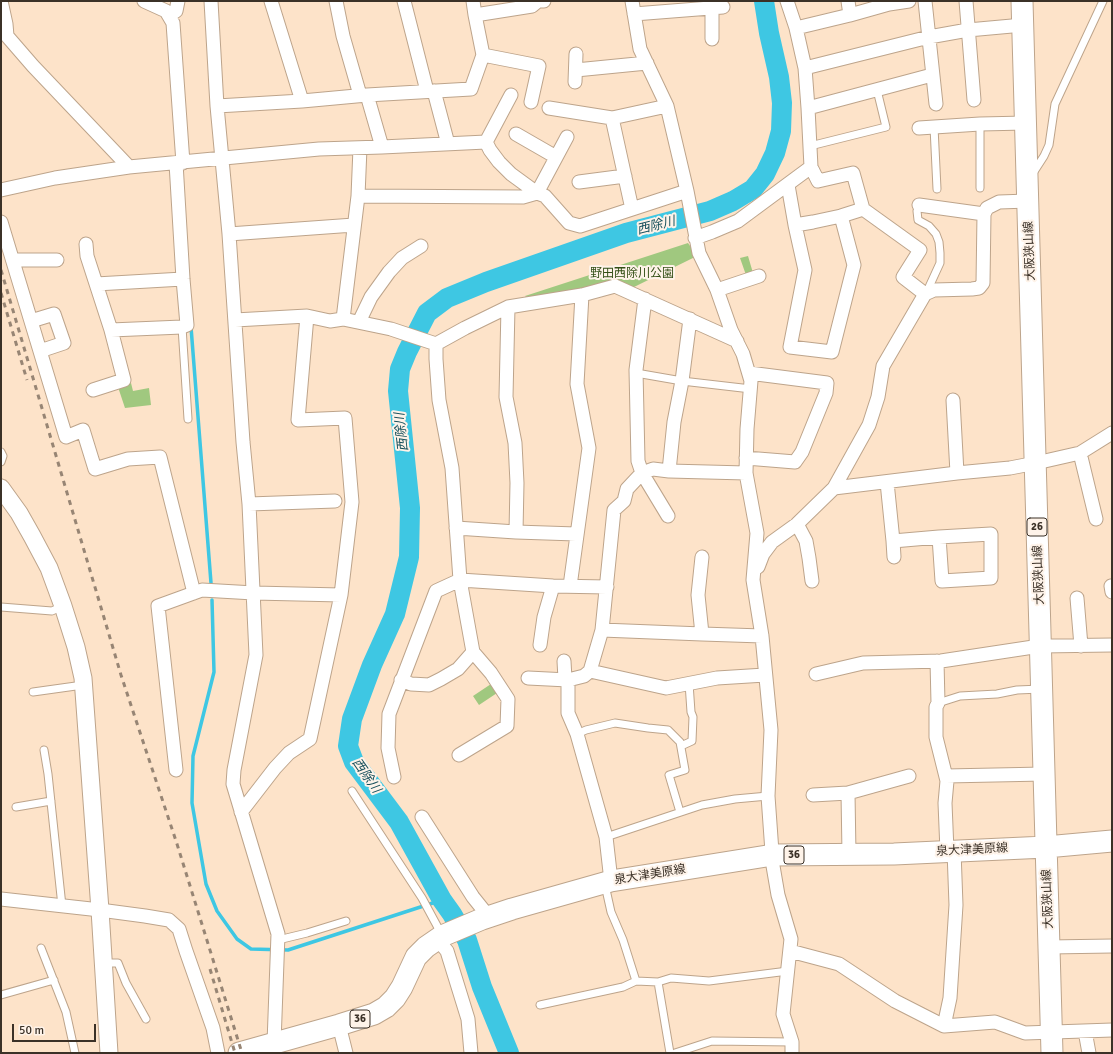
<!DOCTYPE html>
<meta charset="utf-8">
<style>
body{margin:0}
#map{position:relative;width:1113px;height:1054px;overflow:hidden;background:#fde3c9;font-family:Signika,sans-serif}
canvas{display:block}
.frame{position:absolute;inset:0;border:2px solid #3b3127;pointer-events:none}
.scale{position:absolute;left:12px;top:1024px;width:84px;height:18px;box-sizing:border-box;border:2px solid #3b3127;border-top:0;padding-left:5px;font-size:12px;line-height:14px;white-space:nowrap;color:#3b3127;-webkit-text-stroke:3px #fef3e9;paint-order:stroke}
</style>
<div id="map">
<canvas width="1113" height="1054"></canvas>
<div class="frame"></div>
<div class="scale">50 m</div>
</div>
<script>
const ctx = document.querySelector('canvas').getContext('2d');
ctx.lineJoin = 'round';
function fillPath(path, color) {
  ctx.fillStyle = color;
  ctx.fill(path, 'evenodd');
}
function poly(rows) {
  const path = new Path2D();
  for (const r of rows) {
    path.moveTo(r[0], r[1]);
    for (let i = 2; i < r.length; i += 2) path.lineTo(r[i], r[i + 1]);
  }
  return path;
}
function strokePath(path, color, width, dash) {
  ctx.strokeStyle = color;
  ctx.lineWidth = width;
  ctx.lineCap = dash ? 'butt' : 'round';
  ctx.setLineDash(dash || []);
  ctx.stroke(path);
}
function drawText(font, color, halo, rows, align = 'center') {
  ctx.font = font + ' Signika,"Noto Sans JP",sans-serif';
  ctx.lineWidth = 4;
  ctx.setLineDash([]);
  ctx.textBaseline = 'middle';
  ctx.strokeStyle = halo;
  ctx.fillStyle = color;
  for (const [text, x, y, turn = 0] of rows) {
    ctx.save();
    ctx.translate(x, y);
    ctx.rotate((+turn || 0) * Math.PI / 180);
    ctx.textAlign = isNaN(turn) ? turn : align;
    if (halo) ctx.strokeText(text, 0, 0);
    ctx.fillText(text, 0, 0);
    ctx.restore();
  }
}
fillPath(poly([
 [688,243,697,256,632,288,593,287,543,296,526,297,525,296],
 [748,256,753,273,746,275,740,258],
 [131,383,133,391,149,388,151,405,125,408,118,387],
 [491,684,497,693,479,705,473,696]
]), '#a0c87f');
strokePath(poly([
 [191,327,211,583],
 [212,600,214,672,193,756,192,803,206,884,217,911,237,939,251,949,288,950,442,900]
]), '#3ec7e3', 3.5);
strokePath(poly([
 [509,1053,482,987,467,940,452,914,442,900,399,822,354,762,348,746,352,719,372,665,395,614,409,557,410,508,398,391,400,369,407,352,427,313,447,298,486,282,626,233,710,211,733,201,753,189,765,174,775,153,781,131,782,103,779,77,769,33,764,1]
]), '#3ec7e3', 20);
const service = poly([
 [980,124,980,188],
 [934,127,937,189],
 [810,146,886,127,877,90],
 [1033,173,1044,156,1049,145,1055,104,1103,1],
 [919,205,917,211,918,220,929,226,936,234,939,242,940,253,940,263,929,287,933,290],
 [182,327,188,419],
 [636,373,682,381,751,389],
 [1,452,3,456,1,462],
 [1,607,52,611,63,606],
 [33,692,83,685],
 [938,703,960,696,997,694,1017,690,1041,689],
 [577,734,586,730,615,723,648,728,668,730,680,742,685,770,669,775,680,812],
 [681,746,692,741,693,717,691,712,689,683],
 [44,750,48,774,62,906],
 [352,791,422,898,442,935],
 [16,807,51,801],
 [606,837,702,805,735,799,768,796],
 [605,885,611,912,623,940,636,981],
 [278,940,307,933,346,921],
 [41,948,66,1012,75,1053],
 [103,963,118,963,126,983,146,1019],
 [658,982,671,978,709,981,788,971],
 [1,995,54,980],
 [540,1005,623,987,636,981,658,982,670,1053],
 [675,1053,712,1041,792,1042]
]);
const minor = poly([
 [1,1,6,24,7,36,33,66,129,167],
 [144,1,166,11,173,23,183,163],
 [211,1,217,106,229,234,243,442,249,504,256,655,234,770,233,784,278,934,274,1043],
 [271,1,302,101],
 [336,1,343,36,360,95],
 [404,1,427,91],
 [473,1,475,15],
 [632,1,640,49,667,106,687,191,699,253,717,290,731,330,743,354,751,381,747,429,746,473,757,533,753,580,762,636,771,730,768,796,773,866,778,895,791,939,783,1014,792,1042,792,1053],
 [787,1,796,28,805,68,808,108,811,167,818,181,853,173,863,209,920,250,903,277,925,294,883,366,878,397,869,425,834,488],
 [925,1,936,104],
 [966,1,974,100],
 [889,4,909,1],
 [712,8,712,39],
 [634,14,723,7],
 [850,15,889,4,888,1],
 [169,16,176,11,178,1],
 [796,28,850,15,848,1],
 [483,55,539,66,531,102],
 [805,68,929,37,968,30,1023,25],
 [576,70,647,63],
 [575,82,576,54],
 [434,91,448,144],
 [367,95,382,147],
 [217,106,302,101,367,95,471,89,483,55,475,15,532,6,538,1,544,1],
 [549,108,612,118,667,106],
 [808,108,932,75],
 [612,118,632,209],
 [919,128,980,124,1026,123],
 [516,134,556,157],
 [486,142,511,95],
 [579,182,625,176],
 [788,185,795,225,805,270,790,347,832,352,854,265,841,216],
 [1,190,55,178,129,167,319,149,382,147,486,142,490,150,499,162,511,174,537,193,545,196,569,223,580,226,687,191],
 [358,196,360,148],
 [919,205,984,214,987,208,999,202,1028,201],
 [1,222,66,437,83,430,95,469,128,459,160,457,194,593],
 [795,225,813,222,841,216,863,209],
 [229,234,354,225],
 [695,238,712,232,738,221,811,167],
 [86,244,87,256,111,330,124,380,93,390],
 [13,260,57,260],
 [96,284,183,279],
 [717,290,759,276],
 [925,294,934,290,972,289,979,288,983,283,984,214],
 [645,299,636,370,638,461,642,473,668,516],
 [508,307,506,397,515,443,517,483,516,532],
 [307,316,330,321,343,319],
 [235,320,307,316,298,420,345,418,352,502,341,595,310,739,289,753,275,768,241,812],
 [31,321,54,314,64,343,40,351],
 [359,322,371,297,389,272,402,258,421,246],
 [111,330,182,327,187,325,183,279,176,163],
 [436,344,391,329,343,319,358,196,523,197,537,193,567,137],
 [953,400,957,473],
 [1080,453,1096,519],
 [746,458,795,462,802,452,826,393,827,383,749,373],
 [669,471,674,422,682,381,690,319],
 [887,482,893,541,894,557],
 [249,504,335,501],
 [797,524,806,541,809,558,812,581],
 [456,528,516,532,576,534],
 [893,541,939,537,991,534,991,578,942,581,939,537],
 [702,557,698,595,702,634,762,636],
 [758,567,763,554,772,542,797,524,834,488,957,473,1010,468,1036,463,1080,453,1112,433],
 [570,586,589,448,577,384,582,295],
 [1111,586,1112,592],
 [1077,598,1081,646],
 [602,630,702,634],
 [540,645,544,617,553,586],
 [564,661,565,679],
 [937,661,938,703,936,707,936,737,947,781,945,803,947,851],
 [590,671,666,688,717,678,765,675],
 [816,674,863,663,941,661,1040,646,1112,645],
 [528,678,568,680],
 [401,680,411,684,429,685,441,679,458,669,473,652],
 [459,755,507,726,508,699,491,673,473,652,460,580,553,586,607,587],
 [176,770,158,606,202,590,254,593,341,595],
 [946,776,1044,774],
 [394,777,388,748,389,714,436,591,460,580,452,468,439,400,436,359,436,344,465,328,508,307,582,295,615,286,737,341],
 [848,793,849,854],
 [813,795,848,793,909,776],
 [422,817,473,897,489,917],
 [611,881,606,837,577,734,568,713,568,680,584,676,590,671,602,630,614,510,624,501,627,489,642,473,653,469,669,471,746,473],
 [1,899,100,910,145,916,169,920,179,929,186,951,213,1028,218,1053],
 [437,939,447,951,468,1019,471,1053],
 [1049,947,1112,946],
 [790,951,839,964,895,1001,944,1026,995,1022,1025,1033,1112,1030],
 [339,1025,346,1053],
 [944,1026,950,998,956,905,954,851],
 [1085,1031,1089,1053]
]);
const tertiary = poly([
 [1,488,19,513,32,536,49,568,63,606,76,647,83,678,100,910,109,1053]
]);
const primary = poly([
 [1022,1,1052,1053],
 [239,1053,339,1025,374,1014,386,1007,395,998,402,987,416,957,426,947,442,936,482,919,512,909,611,881,773,855,894,854,1046,847,1112,841]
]);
strokePath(service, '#bda48b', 9);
strokePath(minor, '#bda48b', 15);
strokePath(tertiary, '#bda48b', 19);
strokePath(primary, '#bda48b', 23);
strokePath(service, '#fff', 7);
strokePath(minor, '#fff', 13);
strokePath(tertiary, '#fff', 17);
strokePath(primary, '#fff', 21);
strokePath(poly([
 [1,270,121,675,177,844,242,1053],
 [1,293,27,380],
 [210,969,235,1053]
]), '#978574', 3, [5, 5]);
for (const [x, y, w] of [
 [1037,527,20],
 [794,855,20],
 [360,1019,20]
]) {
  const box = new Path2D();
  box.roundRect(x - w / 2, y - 9, w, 18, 3);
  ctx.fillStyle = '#fef3e9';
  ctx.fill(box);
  strokePath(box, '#3b3127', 1);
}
drawText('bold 11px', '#3b3127', null, [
 ["26",1037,527],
 ["36",794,855],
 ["36",360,1019]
]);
drawText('12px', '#3b3127', '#fef3e9', [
 ["大阪狭山線",1030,251,-92],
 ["大阪狭山線",1039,575,-92],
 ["泉大津美原線",972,850,-3],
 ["泉大津美原線",650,875,-9],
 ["大阪狭山線",1048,899,-92]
]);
drawText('12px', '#334f16', '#fef3e9', [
 ["野田西除川公園",632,274]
]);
drawText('italic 13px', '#164f5b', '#fef3e9', [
 ["西除川",656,226,-14],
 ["西除川",402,432,-96],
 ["西除川",366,776,55]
]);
</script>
